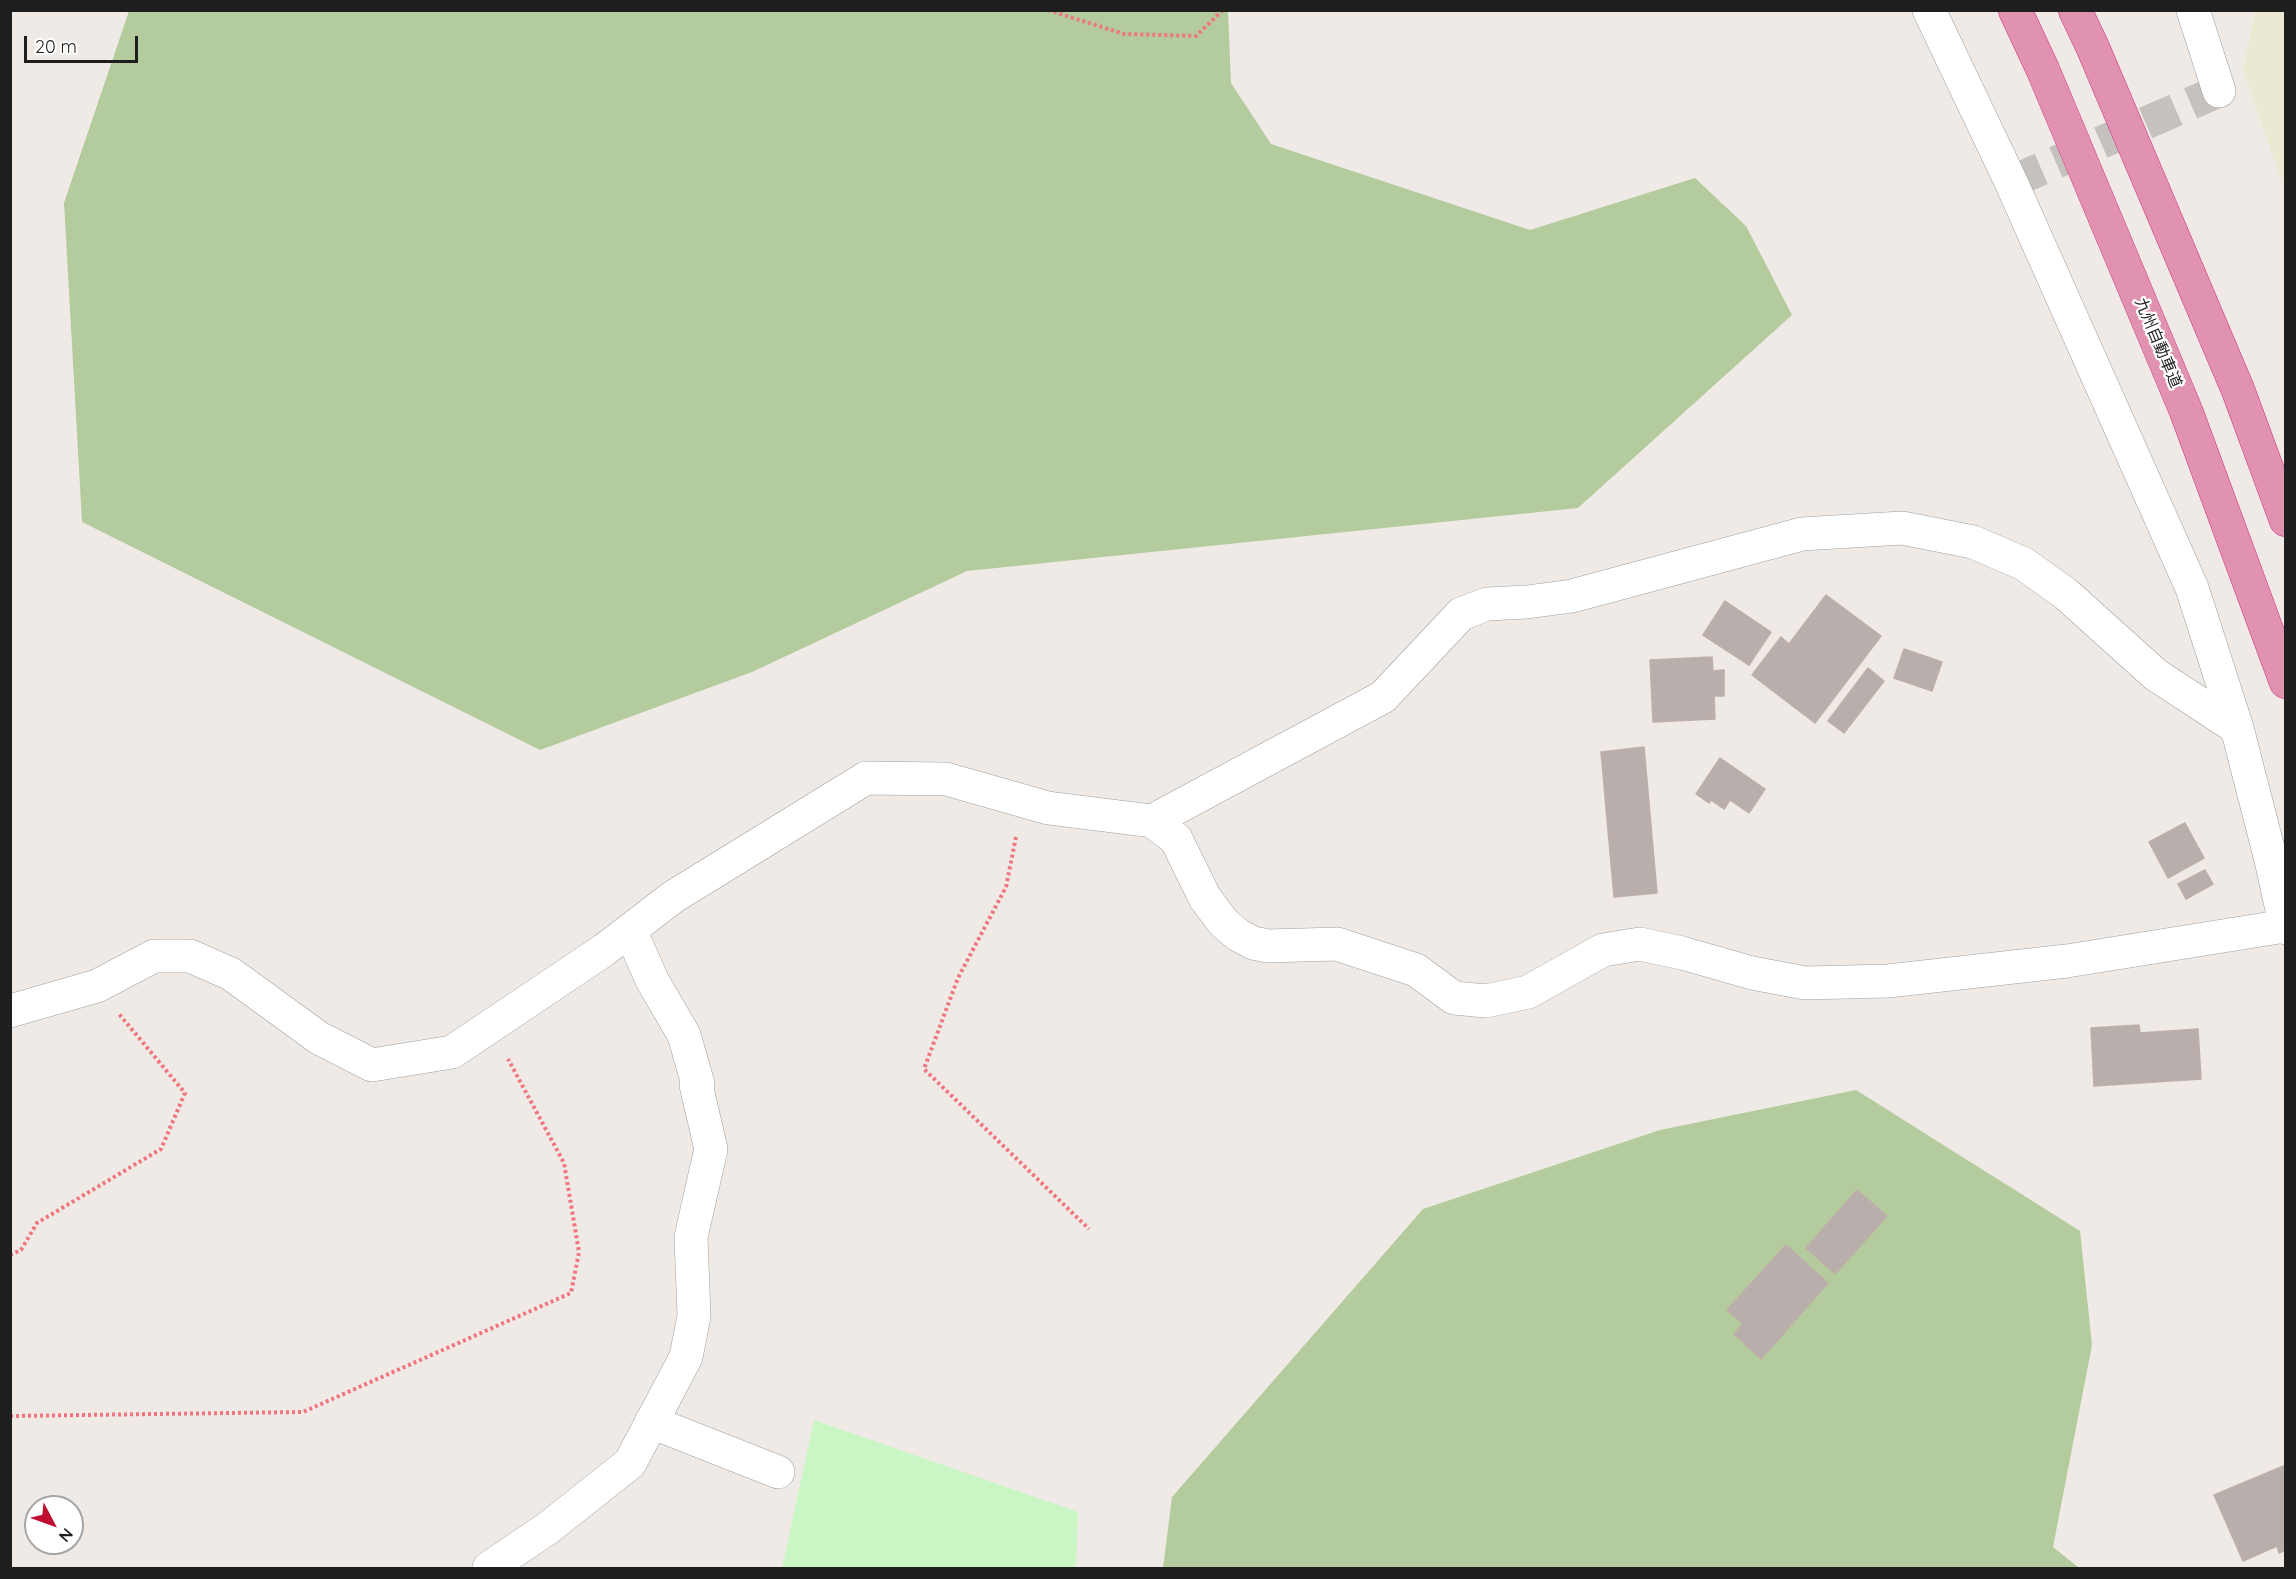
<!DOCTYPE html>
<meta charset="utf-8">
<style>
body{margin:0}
#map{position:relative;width:2296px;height:1579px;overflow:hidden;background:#efeae5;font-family:Quicksand,sans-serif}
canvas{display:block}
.frame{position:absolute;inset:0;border:12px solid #1e1e1e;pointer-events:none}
.north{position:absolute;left:24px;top:1495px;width:60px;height:60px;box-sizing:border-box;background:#fff;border:2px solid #a5a5a5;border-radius:50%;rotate:131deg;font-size:16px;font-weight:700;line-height:24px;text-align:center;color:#1e1e1e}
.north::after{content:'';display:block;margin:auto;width:21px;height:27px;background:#bf0e2f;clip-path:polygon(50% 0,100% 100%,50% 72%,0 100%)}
.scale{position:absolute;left:24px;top:36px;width:114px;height:27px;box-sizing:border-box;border:3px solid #1e1e1e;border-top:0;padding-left:8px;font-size:18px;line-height:21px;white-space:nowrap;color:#1e1e1e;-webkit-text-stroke:4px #fff;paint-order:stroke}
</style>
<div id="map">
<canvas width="2296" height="1579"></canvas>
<div class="frame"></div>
<div class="north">N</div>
<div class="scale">20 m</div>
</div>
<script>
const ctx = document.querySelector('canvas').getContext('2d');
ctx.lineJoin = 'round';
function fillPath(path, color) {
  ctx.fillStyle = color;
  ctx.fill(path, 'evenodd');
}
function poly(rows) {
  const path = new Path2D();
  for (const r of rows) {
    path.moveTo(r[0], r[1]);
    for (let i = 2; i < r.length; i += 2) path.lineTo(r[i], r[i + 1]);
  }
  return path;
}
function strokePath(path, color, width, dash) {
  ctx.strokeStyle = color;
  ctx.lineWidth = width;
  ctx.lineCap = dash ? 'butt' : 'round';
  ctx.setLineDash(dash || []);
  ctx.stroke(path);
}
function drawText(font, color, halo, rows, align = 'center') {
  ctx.font = font + ' Quicksand,"Noto Sans JP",sans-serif';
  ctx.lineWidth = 4.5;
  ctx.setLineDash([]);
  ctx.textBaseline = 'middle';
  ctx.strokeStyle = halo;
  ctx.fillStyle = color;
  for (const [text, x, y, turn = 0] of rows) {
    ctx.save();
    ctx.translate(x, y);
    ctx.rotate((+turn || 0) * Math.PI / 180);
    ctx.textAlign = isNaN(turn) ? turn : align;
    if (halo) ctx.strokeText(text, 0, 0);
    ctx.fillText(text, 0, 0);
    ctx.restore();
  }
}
fillPath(poly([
 [2255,11,2285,11,2285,190,2243,71]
]), '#ece9d2');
fillPath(poly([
 [129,11,1228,11,1231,83,1271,144,1530,230,1695,178,1746,226,1792,315,1578,508,967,571,752,672,540,750,82,522,64,203],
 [1856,1090,2080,1231,2092,1345,2053,1547,2079,1568,1163,1568,1172,1497,1423,1209,1660,1130]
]), '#b3cb9d');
fillPath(poly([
 [814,1420,1078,1512,1076,1568,782,1568]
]), '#caf6c5');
const building = poly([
 [1826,595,1881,636,1815,723,1752,675,1781,637,1789,644,1826,595],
 [1725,601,1771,632,1749,665,1703,635,1725,601],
 [1904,649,1942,662,1932,691,1894,678,1904,649],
 [1712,657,1713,671,1724,670,1724,696,1714,696,1715,719,1653,722,1650,660,1712,657],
 [1868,668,1884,681,1844,733,1828,721,1868,668],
 [1644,747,1657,893,1614,897,1601,752,1644,747],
 [1720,758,1765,789,1749,813,1730,800,1724,809,1711,800,1709,803,1696,794,1720,758],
 [2185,823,2204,858,2168,878,2149,842,2185,823],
 [2205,870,2213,884,2186,899,2178,884,2205,870],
 [2139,1025,2140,1033,2198,1029,2201,1079,2094,1086,2091,1028,2139,1025],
 [1857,1190,1887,1216,1835,1274,1806,1248,1857,1190],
 [1786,1245,1828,1283,1761,1359,1734,1334,1743,1324,1727,1310,1786,1245],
 [2286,1465,2286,1550,2279,1553,2277,1546,2243,1561,2214,1495,2286,1465]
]);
fillPath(building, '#b8aeab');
strokePath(building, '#bfaea9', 1.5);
strokePath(poly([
 [2011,182,2219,91]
]), '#c5c1bd', 33, [33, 16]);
const street = poly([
 [1929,10,2011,182,2192,588,2237,728,2271,860,2286,928],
 [2193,10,2219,91],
 [1152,821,1383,697,1461,614,1487,604,1527,602,1572,596,1802,534,1902,528,1973,542,2024,564,2066,594,2156,675,2237,728],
 [10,1011,97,986,154,956,190,956,231,974,319,1038,372,1065,452,1052,604,950,673,897,866,778,946,779,1048,808,1152,821,1176,839,1205,898,1223,922,1238,935,1253,943,1268,946,1337,944,1416,970,1454,998,1486,1001,1528,992,1603,950,1640,944,1682,953,1752,973,1805,983,1888,981,2067,961,2285,926],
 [651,1422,778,1472],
 [489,1568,548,1528,630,1463,686,1357,694,1316,691,1237,711,1149,696,1085,698,1084,684,1035,652,980,630,930]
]);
const highway = poly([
 [2015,10,2043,70,2186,411,2286,682],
 [2075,10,2093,48,2238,390,2286,520]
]);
strokePath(street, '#9f9f9f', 34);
strokePath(highway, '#ce3084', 34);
strokePath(poly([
 [1048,10,1124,34,1196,36,1223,10],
 [1016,837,1006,887,958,978,924,1069,1089,1229],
 [10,1255,21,1250,37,1223,161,1149,185,1093,119,1014],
 [10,1416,303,1412,571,1293,579,1252,564,1163,508,1059]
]), '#f0757f', 4, [3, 3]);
strokePath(street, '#fff', 33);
strokePath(highway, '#e192b0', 33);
drawText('16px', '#1e1e1e', '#fff', [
 ["九州自動車道",2158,343,67]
]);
</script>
